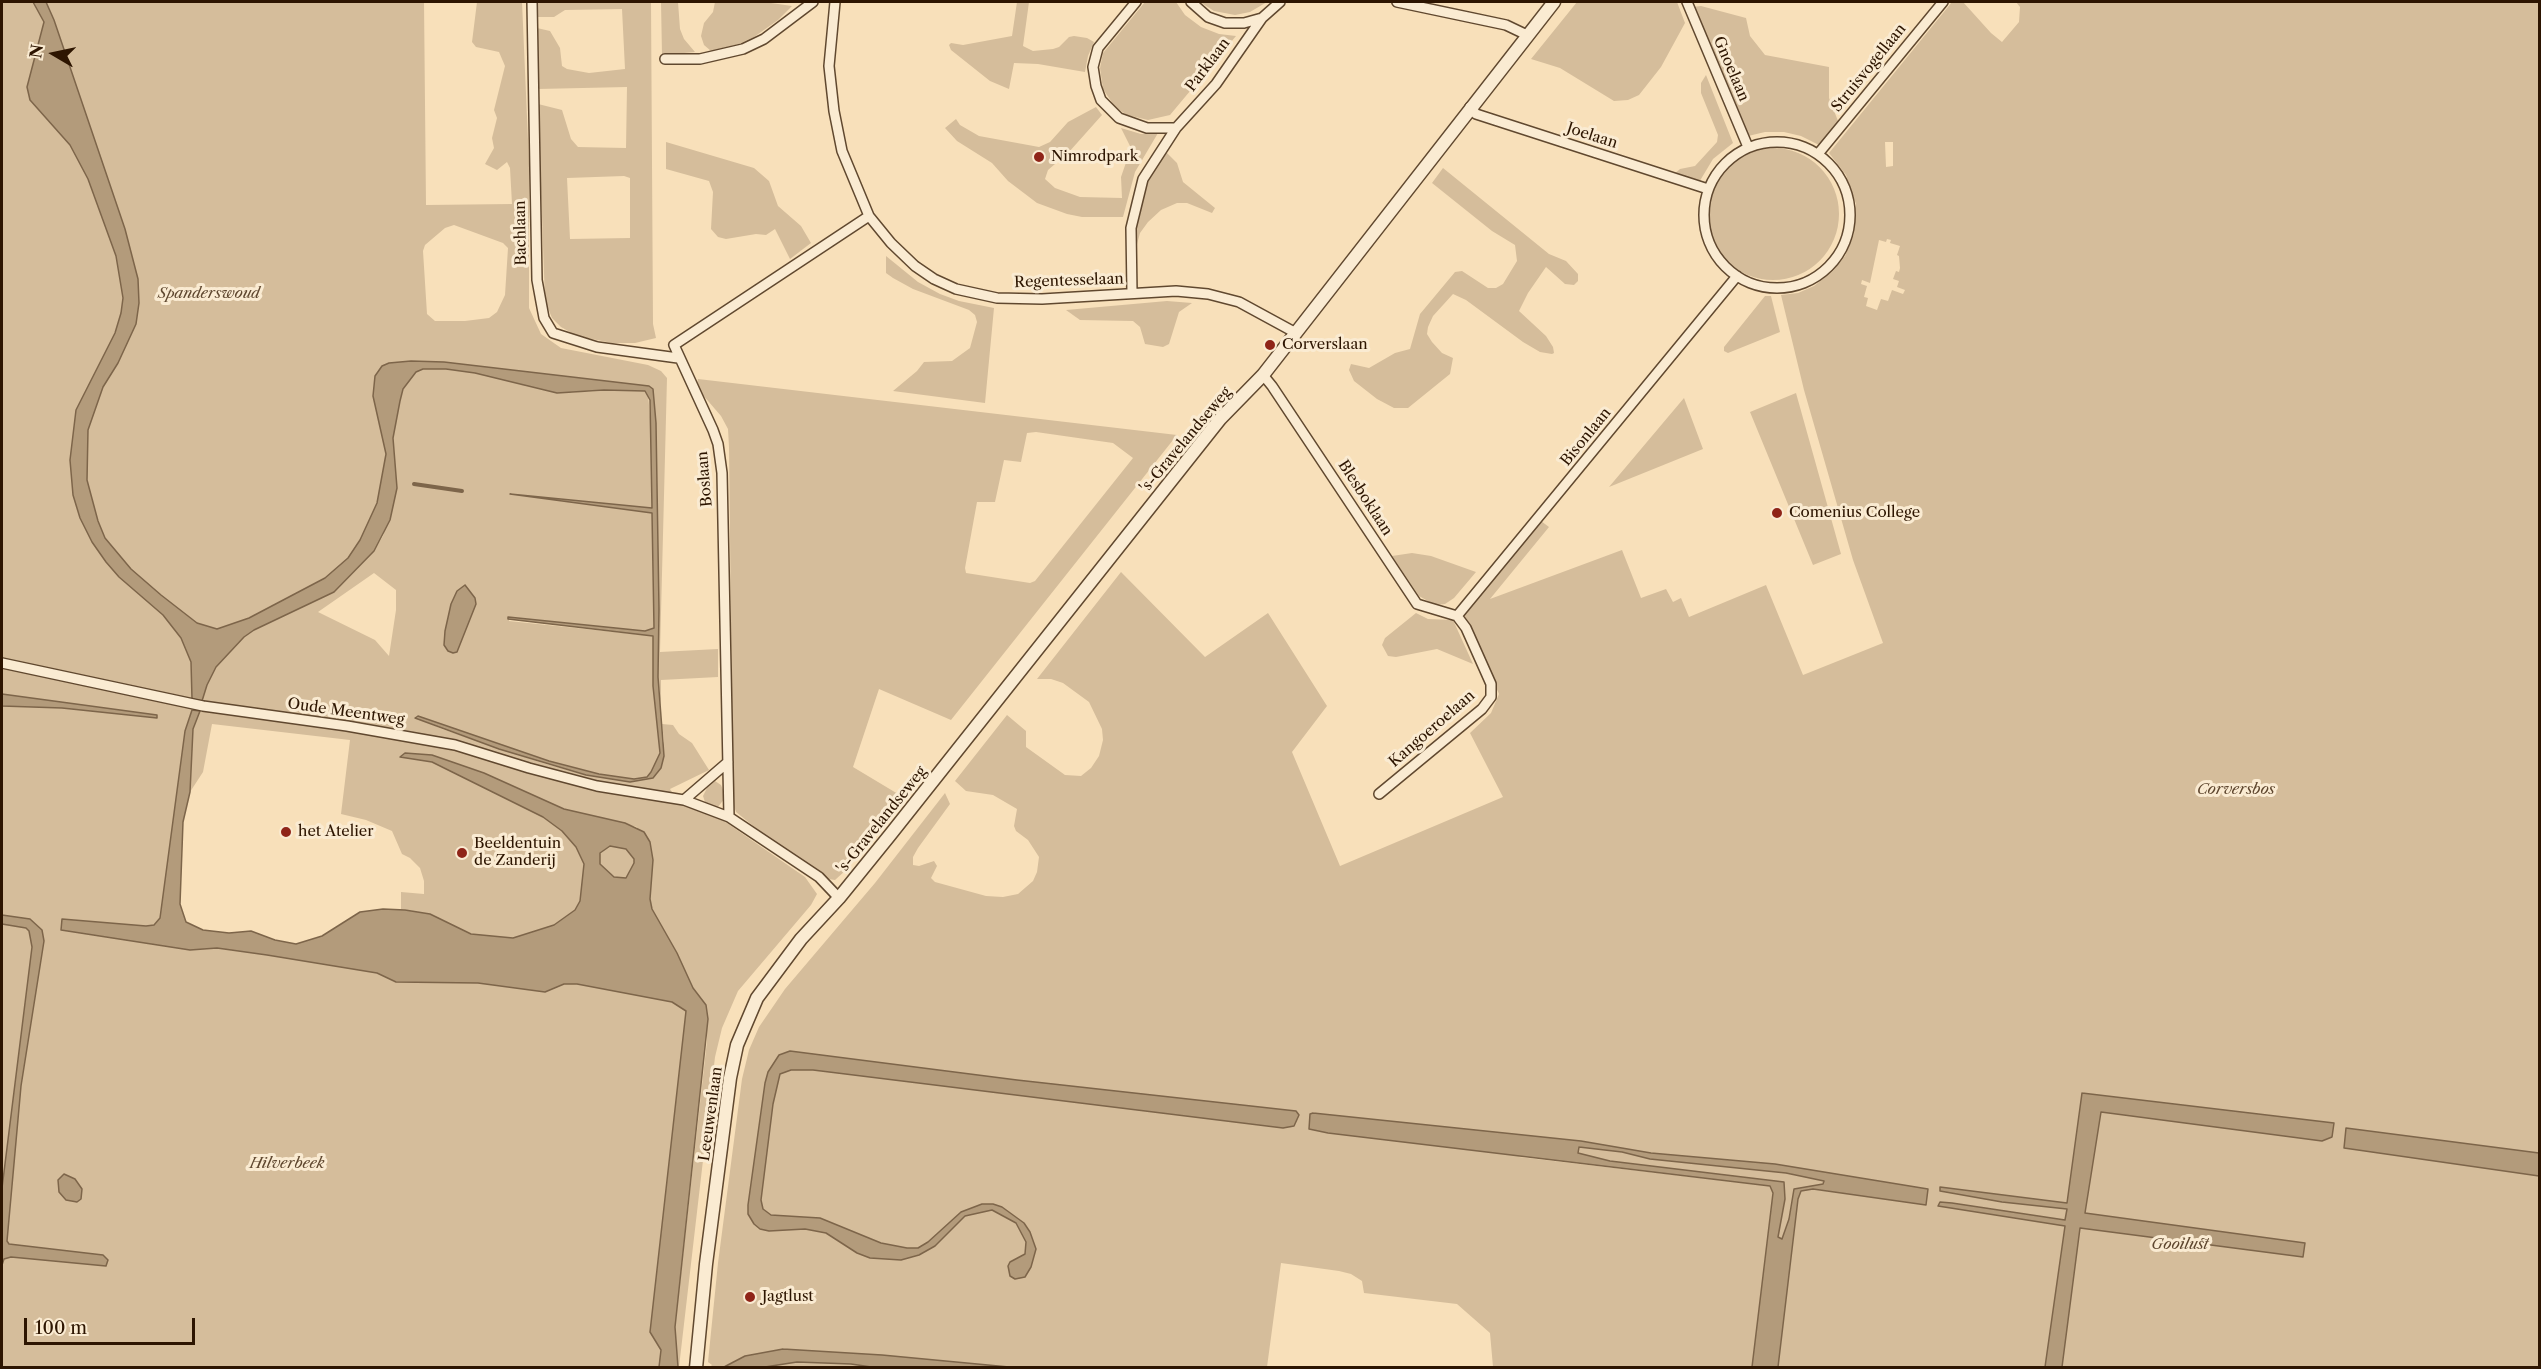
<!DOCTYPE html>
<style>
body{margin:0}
#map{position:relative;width:2541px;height:1369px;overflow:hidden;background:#f8e0ba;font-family:"Libre Caslon Text",serif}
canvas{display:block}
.frame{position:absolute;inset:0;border:3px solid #2d1501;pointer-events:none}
.north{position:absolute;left:24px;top:24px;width:60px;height:60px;-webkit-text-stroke:4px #faebd2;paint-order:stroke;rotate:279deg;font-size:16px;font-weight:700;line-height:24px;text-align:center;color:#2d1501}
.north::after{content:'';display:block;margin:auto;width:21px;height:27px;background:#2d1501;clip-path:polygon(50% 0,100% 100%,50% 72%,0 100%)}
.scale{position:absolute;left:24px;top:1318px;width:171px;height:27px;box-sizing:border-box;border:3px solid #2d1501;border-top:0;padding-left:8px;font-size:18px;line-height:21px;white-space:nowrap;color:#2d1501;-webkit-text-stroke:4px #faebd2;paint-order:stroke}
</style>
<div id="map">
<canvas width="2541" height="1369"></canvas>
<div class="frame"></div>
<div class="north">N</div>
<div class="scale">100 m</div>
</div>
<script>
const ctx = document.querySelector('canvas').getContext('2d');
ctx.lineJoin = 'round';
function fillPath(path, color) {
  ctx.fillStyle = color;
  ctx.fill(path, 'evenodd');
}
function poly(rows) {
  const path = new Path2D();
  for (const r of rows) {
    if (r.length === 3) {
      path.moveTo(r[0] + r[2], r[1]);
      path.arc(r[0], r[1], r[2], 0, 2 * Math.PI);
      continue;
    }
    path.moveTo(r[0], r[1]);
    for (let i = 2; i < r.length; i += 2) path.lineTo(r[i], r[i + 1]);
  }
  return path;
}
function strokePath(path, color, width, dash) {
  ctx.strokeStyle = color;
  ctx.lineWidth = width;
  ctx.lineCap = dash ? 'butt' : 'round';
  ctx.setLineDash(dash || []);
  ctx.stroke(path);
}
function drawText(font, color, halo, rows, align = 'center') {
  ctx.font = font + ' "Libre Caslon Text",serif';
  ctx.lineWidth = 6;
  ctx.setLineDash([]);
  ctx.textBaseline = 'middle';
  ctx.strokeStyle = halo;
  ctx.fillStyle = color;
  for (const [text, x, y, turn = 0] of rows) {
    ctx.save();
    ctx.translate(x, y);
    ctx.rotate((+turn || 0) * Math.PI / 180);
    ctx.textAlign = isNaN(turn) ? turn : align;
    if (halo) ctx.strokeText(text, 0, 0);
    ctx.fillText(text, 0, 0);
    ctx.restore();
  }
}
fillPath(poly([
 [2,2,424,2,426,205,512,204,510,168,507,162,497,170,485,164,494,148,492,138,497,118,494,110,505,66,499,52,476,47,472,42,477,2,522,2,529,163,529,308,541,334,561,348,648,365,661,371,667,378,660,652,718,649,718,677,661,680,661,709,658,677,659,609,656,423,653,389,431,364,404,372,391,442,392,476,356,567,234,638,207,676,203,696,211,674,222,659,244,637,254,630,334,592,374,551,383,536,397,488,393,438,400,401,403,389,416,372,423,369,446,369,475,373,557,393,622,390,645,391,648,393,651,430,652,508,510,494,652,513,654,628,645,631,509,617,509,621,653,636,653,686,660,753,651,772,647,777,634,779,599,774,549,761,418,716,415,717,442,729,546,764,586,775,630,782,653,778,664,741,662,724,673,725,679,734,692,743,709,770,670,789,679,803,724,821,805,877,817,894,811,905,738,991,722,1028,715,1057,679,1367,675,1357,675,1327,707,1041,706,1005,693,988,677,953,652,909,637,827,564,809,484,773,432,755,405,753,401,757,432,762,543,817,562,831,576,847,584,864,580,901,575,910,554,925,513,938,471,934,430,914,401,909,401,892,424,894,424,881,420,868,410,858,402,854,392,831,366,820,341,814,350,740,212,724,203,772,190,792,193,729,202,702,192,699,192,710,185,731,160,918,154,925,146,926,63,919,61,930,190,950,217,948,267,955,377,973,396,982,478,983,545,992,564,984,577,984,672,1002,686,1011,650,1332,661,1350,659,1367,2,1368],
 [454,225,503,243,508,248,505,295,497,312,489,318,465,321,435,321,427,314,423,251,425,245,445,228],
 [374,573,396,590,396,610,389,656,375,640,318,612],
 [536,2,651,2,653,324,656,338,635,343,612,343,577,336,561,327,552,318,545,301,538,104,562,110,571,139,578,147,626,148,627,87,538,89,537,28,550,31,560,48,562,66,567,69,589,73,625,69,622,9,565,10,554,17,536,17],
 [624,176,630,178,630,238,570,239,567,178],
 [661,2,678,2,680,29,684,39,695,52,662,55],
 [715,2,764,2,792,6,778,20,754,37,739,44,711,51,704,45,701,36,704,23,713,12],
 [1017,2,1029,2,1023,46,1033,51,1053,49,1059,47,1069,37,1074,36,1087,38,1094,42,1088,56,1085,72,1038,64,1014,63,1009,89,990,81,951,50,949,45,951,43,963,45,1012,36],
 [1145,2,1176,2,1185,15,1201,27,1219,34,1236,36,1170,115,1148,120,1127,115,1115,107,1103,89,1100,68,1103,53],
 [1200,2,1267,2,1250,12,1235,15,1214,11],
 [1577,2,1677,2,1685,23,1661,67,1639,95,1628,100,1614,101,1560,68,1531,59],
 [1952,2,1963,2,1991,33,2002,42,2019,22,2020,7,2016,2,2539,2,2539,1153,2346,1128,2539,1166,2539,1367,1778,1367,1798,1199,1801,1191,1812,1189,1926,1205,1825,1174,1775,1164,1651,1153,1581,1141,1519,1157,1770,1186,1773,1192,1752,1367,1493,1367,1490,1333,1457,1304,1364,1293,1362,1281,1351,1274,1339,1271,1281,1263,1267,1367,709,1368,712,1365,708,1362,718,1263,742,1079,749,1050,759,1027,785,989,875,883,945,793,950,804,918,848,913,857,913,865,919,866,934,861,937,866,931,878,935,882,986,896,1003,897,1018,894,1033,881,1037,872,1039,857,1028,840,1016,831,1014,826,1017,809,993,795,966,791,955,781,1007,715,1026,731,1026,747,1065,775,1081,776,1091,768,1099,756,1103,740,1102,729,1089,702,1063,683,1051,679,1037,679,1121,572,1205,657,1268,613,1327,706,1292,752,1340,866,1503,797,1470,733,1491,713,1499,694,1464,615,1466,608,1537,518,1549,527,1490,599,1622,550,1641,598,1666,589,1673,602,1681,598,1689,617,1766,585,1803,675,1883,643,1853,560,1804,390,1781,295,1798,293,1814,286,1833,271,1845,256,1854,234,1856,204,1846,175,1829,153],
 [1885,142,1893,142,1893,166,1886,167],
 [1887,239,1891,240,1890,243,1900,246,1897,255,1899,256,1900,268,1899,272,1896,271,1893,279,1899,281,1897,287,1905,290,1903,294,1892,290,1888,301,1881,299,1877,310,1866,306,1868,298,1864,297,1867,286,1861,284,1862,280,1870,283,1879,240,1886,242],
 [2082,1093,2083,1093,2334,1123,2322,1141,2188,1122],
 [1940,1187,2059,1202,2059,1208],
 [1701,6,1746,18,1750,36,1765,55,1829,67,1829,98,1838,121,1819,145,1801,136,1784,132,1765,132,1744,137,1692,7],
 [1706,75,1733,143,1713,159,1698,184,1672,176,1680,169,1695,166,1717,142,1718,135,1701,93,1701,83],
 [1096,107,1102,115,1069,152,1048,170,1045,179,1055,188,1080,197,1122,198,1121,177,1131,148,1121,128,1141,134,1158,133,1135,172,1123,217,1082,217,1067,214,1037,203,1008,181,992,163,957,141,945,128,956,119,960,125,979,136,1039,147,1050,142,1068,122],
 [666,142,754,168,769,181,778,206,801,226,811,243,790,259,775,229,766,235,756,234,726,239,718,237,711,229,713,192,709,181,666,169],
 [1773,214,66],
 [1164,150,1177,163,1183,182,1215,208,1212,213,1187,203,1177,203,1161,210,1148,222,1140,233,1136,248,1136,220,1146,183],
 [1443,168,1549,254,1566,261,1578,274,1578,281,1574,285,1565,284,1546,267,1528,293,1519,311,1546,336,1553,347,1554,353,1552,354,1540,352,1523,342,1466,300,1453,294,1433,316,1428,327,1427,334,1432,342,1442,353,1453,358,1450,374,1408,408,1394,408,1377,399,1354,381,1349,370,1351,364,1369,368,1395,353,1410,349,1420,314,1455,272,1462,271,1488,288,1496,288,1503,284,1517,261,1515,245,1492,231,1432,183],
 [886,256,918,282,940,294,959,301,994,308,985,403,893,391,917,371,924,362,952,361,970,348,977,322,975,315,969,310,913,289,893,278,886,273],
 [1765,296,1771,296,1780,332,1728,353,1724,351,1724,347],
 [1167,301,1192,303,1179,312,1169,344,1163,347,1145,344,1140,327,1133,321,1080,320,1066,310],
 [698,379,1177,435,951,720,879,689,853,767,903,797,846,870,835,880,828,879,757,829,736,812,733,803,729,447,728,429,721,416,696,387],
 [1036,432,1113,443,1133,458,1035,581,1030,583,966,573,965,568,977,502,995,502,1004,460,1021,462,1027,433],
 [1796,393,1841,554,1813,565,1750,412],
 [1684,398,1703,449,1609,487],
 [1412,553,1431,556,1476,572,1454,598,1445,604,1435,605,1419,596,1392,556],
 [1416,613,1428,619,1453,620,1473,664,1437,649,1396,657,1388,656,1382,645,1385,638],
 [715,781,721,785,726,797,717,808,705,802,703,796,707,788],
 [610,846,626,849,634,859,634,863,626,878,614,877,600,864,600,853],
 [1579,1147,1622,1152,1650,1159,1786,1173,1824,1180,1823,1184,1794,1189,1789,1219,1783,1239,1777,1237,1785,1199,1783,1182,1610,1161,1578,1153]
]), '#d5bd9b');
const water = poly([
 [33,2,46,2,54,20,125,229,138,279,139,303,136,324,118,363,103,387,88,430,87,480,98,521,105,538,131,569,161,595,197,623,217,629,249,618,325,578,348,558,360,540,377,503,386,454,373,396,375,376,382,366,389,363,411,361,444,362,649,386,653,389,656,423,659,609,658,677,664,756,661,768,653,778,630,782,586,775,499,749,415,718,418,716,549,761,599,774,634,779,647,777,651,772,660,753,653,686,653,636,508,619,508,617,645,631,654,628,652,513,510,494,652,508,650,400,645,391,604,390,557,393,475,373,446,369,423,369,416,372,403,389,400,401,393,438,397,488,390,520,374,551,334,592,254,630,244,637,216,667,207,685,202,701,192,699,191,662,181,638,163,615,119,577,106,562,92,542,80,518,73,495,70,460,76,410,115,333,121,313,123,298,116,256,88,179,70,145,30,100,27,87,44,22,33,2],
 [465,585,475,598,476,604,457,652,453,653,448,651,444,645,445,631,451,604,457,591,465,585],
 [2,694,157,715,157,718,62,708,2,706,2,694],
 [192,710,200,711,193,729,190,792,183,822,180,904,186,922,203,930,229,933,251,931,275,940,296,944,322,936,360,912,383,909,405,910,430,914,471,934,513,938,554,925,575,910,580,901,584,864,576,847,562,831,543,817,432,762,400,757,405,753,432,755,484,773,564,809,625,823,644,832,650,842,653,860,650,899,652,909,677,953,693,988,706,1005,708,1019,675,1327,678,1367,659,1367,661,1350,650,1332,686,1011,672,1002,577,984,564,984,545,992,478,983,396,982,377,973,267,955,217,948,190,950,61,930,62,919,146,926,154,925,160,918,185,731,192,710],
 [610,846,626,849,634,859,634,863,626,878,614,877,600,864,600,853,610,846],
 [2,915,30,919,42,930,44,941,21,1086,7,1241,9,1244,103,1255,108,1260,106,1266,11,1257,4,1259,2,1265,2,1188,32,947,29,931,26,928,2,924,2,915],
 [790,1051,1017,1080,1296,1111,1299,1115,1294,1126,1283,1128,813,1070,791,1070,780,1074,773,1104,761,1200,763,1209,771,1215,820,1218,881,1243,907,1248,918,1248,928,1242,961,1212,982,1204,993,1204,1002,1207,1024,1223,1030,1232,1036,1249,1031,1267,1025,1277,1015,1279,1010,1276,1008,1266,1010,1262,1025,1254,1026,1242,1016,1223,992,1210,965,1216,935,1246,919,1255,901,1260,870,1258,857,1253,826,1233,805,1229,769,1231,760,1229,754,1224,748,1214,748,1205,765,1083,768,1072,779,1055,790,1051],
 [2082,1093,2334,1123,2332,1137,2322,1141,2101,1112,2085,1213,2305,1243,2303,1257,2080,1228,2062,1367,2045,1367,2065,1226,1938,1206,1940,1202,1952,1203,2065,1220,2067,1209,2002,1202,1940,1191,1940,1187,2067,1203,2082,1093],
 [1313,1113,1581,1141,1651,1153,1775,1164,1928,1189,1926,1205,1813,1189,1801,1191,1798,1199,1778,1367,1752,1367,1773,1193,1770,1186,1328,1133,1309,1129,1310,1114,1313,1113],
 [1579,1147,1622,1152,1650,1159,1786,1173,1824,1181,1823,1184,1794,1189,1789,1219,1782,1239,1778,1237,1785,1199,1784,1182,1610,1161,1578,1153,1579,1147],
 [2346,1128,2539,1153,2539,1176,2344,1148,2346,1128],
 [64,1174,75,1179,82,1189,81,1199,77,1202,66,1200,59,1192,58,1180,64,1174],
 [783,1349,882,1355,1009,1367,878,1368,851,1364,797,1362,765,1367,724,1367,745,1356,783,1349]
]);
fillPath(water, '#b39b7b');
strokePath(water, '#7d654a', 1.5);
strokePath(poly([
 [414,484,462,491]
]), '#7d654a', 4);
const minor = poly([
 [532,2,537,280,544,318,553,333,597,347,678,358],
 [835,2,829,66,834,111,842,151,869,216,891,243,915,266,934,279,956,289,997,298,1042,299,1176,291,1208,294,1239,302,1296,333],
 [1136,2,1098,48,1093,67,1096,86,1101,100,1119,118,1147,128,1176,128],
 [1191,2,1208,17,1225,23,1244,23,1262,18,1280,2],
 [1397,2,1506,25,1527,35],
 [1687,2,1748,147],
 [665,59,700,59,743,49,764,39,813,2],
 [1470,107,1476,114,1708,189],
 [1777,215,73],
 [1818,154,1943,2],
 [1132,293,1131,228,1143,179,1176,128,1216,84,1262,18],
 [1263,375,1272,386,1417,604,1457,616],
 [1457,616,1737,276],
 [2,663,203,706,347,726,455,745,529,768,597,786,684,800,729,817,819,877,839,898],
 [1379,794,1482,709,1491,697,1491,684,1466,628,1457,616],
 [684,800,728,762],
 [729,817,722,473,718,444,713,430,674,345,869,216]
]);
const tertiary = poly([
 [696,1368,706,1264,730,1078,737,1045,757,998,801,939,839,898,890,835,1220,419,1263,375,1554,2]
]);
strokePath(minor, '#60482f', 12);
strokePath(tertiary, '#60482f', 15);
strokePath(minor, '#faebd2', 9);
strokePath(tertiary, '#faebd2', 12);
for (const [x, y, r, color] of [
 [1039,157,6,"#8f2418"],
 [1270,345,6,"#8f2418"],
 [1777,513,6,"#8f2418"],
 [286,832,6,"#8f2418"],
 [462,853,6,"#8f2418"],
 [750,1297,6,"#8f2418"]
]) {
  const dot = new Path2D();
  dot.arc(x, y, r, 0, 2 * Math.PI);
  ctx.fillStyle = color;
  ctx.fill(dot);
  strokePath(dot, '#faebd2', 2);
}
drawText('15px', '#2d1501', '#faebd2', [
 ["Parklaan",1208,65,-53],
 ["Struisvogellaan",1869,68,-51],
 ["Gnoelaan",1731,69,67],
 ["Joelaan",1592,136,18],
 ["Bachlaan",521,233,-91],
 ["Regentesselaan",1069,281,-2],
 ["Bisonlaan",1586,437,-51],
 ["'s-Gravelandseweg",1186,440,-50],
 ["Boslaan",705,479,-95],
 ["Blesboklaan",1365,498,57],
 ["Oude Meentweg",346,712,8],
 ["Kangoeroelaan",1432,729,-41],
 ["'s-Gravelandseweg",882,820,-51],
 ["Leeuwenlaan",711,1114,-82]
]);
drawText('15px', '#2d1501', '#faebd2', [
 ["Nimrodpark",1051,157],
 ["Corverslaan",1282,345],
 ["Comenius College",1789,513],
 ["het Atelier",298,832],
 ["Beeldentuin",474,844],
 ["de Zanderij",474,861],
 ["Jagtlust",762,1297]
], 'left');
drawText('italic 15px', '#5f472f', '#faebd2', [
 ["Spanderswoud",209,294],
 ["Corversbos",2236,790],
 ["Hilverbeek",287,1164],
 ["Gooilust",2180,1245]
]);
</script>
